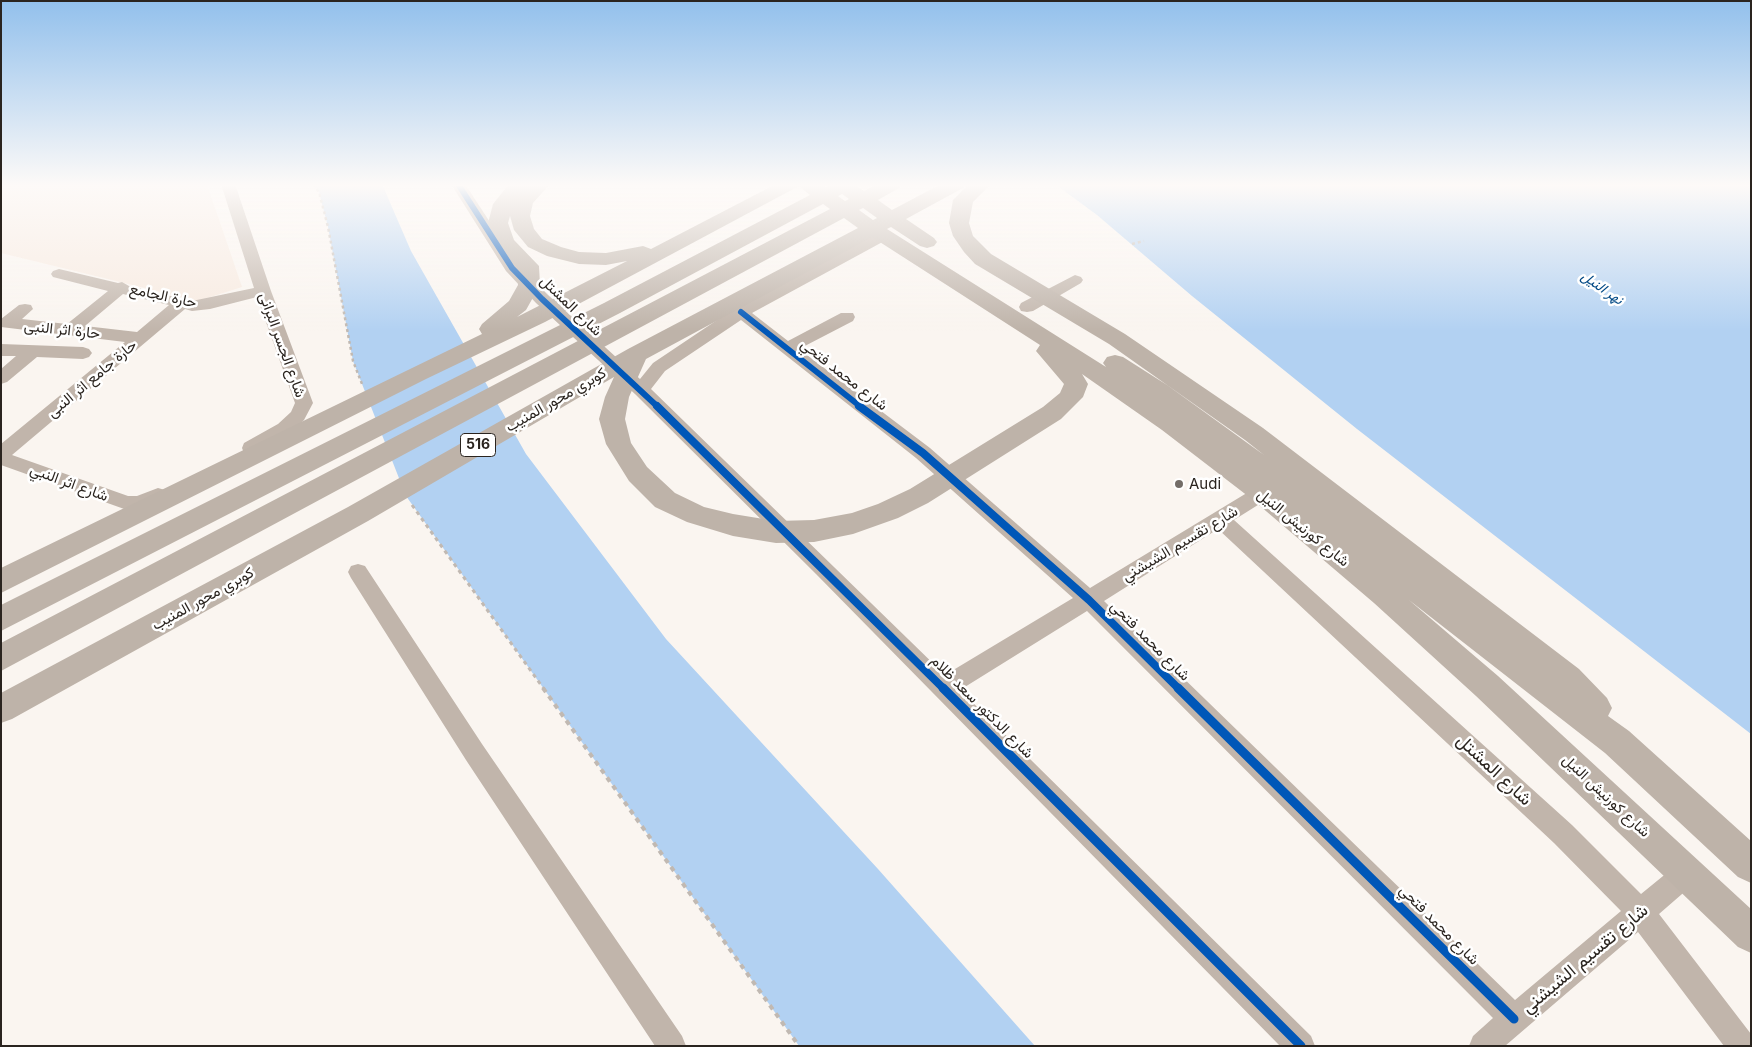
<!DOCTYPE html>
<meta charset="utf-8">
<style>
body{margin:0}
#map{position:relative;width:1752px;height:1047px;overflow:hidden;background:#faf5f0;font-family:Inter,sans-serif}
canvas{display:block}
.frame{position:absolute;inset:0;border:2px solid #2a241f;pointer-events:none}
</style>
<div id="map">
<canvas width="1752" height="1047"></canvas>
<div class="frame"></div>
</div>
<script>
const ctx = document.querySelector('canvas').getContext('2d');
ctx.lineJoin = 'round';
function fillPath(path, color) {
  ctx.fillStyle = color;
  ctx.fill(path, 'evenodd');
}
function poly(rows) {
  const path = new Path2D();
  for (const r of rows) {
    path.moveTo(r[0], r[1]);
    for (let i = 2; i < r.length; i += 2) path.lineTo(r[i], r[i + 1]);
  }
  return path;
}
function strokePath(path, color, width, dash) {
  ctx.strokeStyle = color;
  ctx.lineWidth = width;
  ctx.lineCap = dash ? 'butt' : 'round';
  ctx.setLineDash(dash || []);
  ctx.stroke(path);
}
function drawText(font, color, halo, rows, align = 'center') {
  ctx.font = font + ' Inter,Vazirmatn,sans-serif';
  ctx.lineWidth = 5;
  ctx.setLineDash([]);
  ctx.textBaseline = 'middle';
  ctx.strokeStyle = halo;
  ctx.fillStyle = color;
  for (const [text, x, y, turn = 0] of rows) {
    ctx.save();
    ctx.translate(x, y);
    ctx.rotate((+turn || 0) * Math.PI / 180);
    ctx.textAlign = isNaN(turn) ? turn : align;
    if (halo) ctx.strokeText(text, 0, 0);
    ctx.fillText(text, 0, 0);
    ctx.restore();
  }
}
fillPath(poly([
 [1,184,207,184,242,287,198,301,1,253]
]), '#f7eae0');
fillPath(poly([
 [313,184,382,184,411,251,526,454,666,639,878,869,1035,1046,799,1046,406,496,353,361,328,227,319,192],
 [1055,184,1751,184,1751,734,1357,429,1192,296,1097,215]
]), '#b2d1f2');
strokePath(poly([
 [313,184,319,192,328,227,353,361,362,384],
 [1132,244,1144,241]
]), '#c1b9b2', 2.5, [3, 3]);
strokePath(poly([
 [412,505,544,689]
]), '#c1b9b2', 3, [4, 4]);
strokePath(poly([
 [543,688,799,1046]
]), '#c1b9b2', 4, [5, 5]);
fillPath(poly([
 [221,184,235,184,271,291,313,403,304,420,290,434,258,453,251,455,244,453,242,448,244,443,278,424,291,412,295,403,257,297,210,309,192,311,185,309,12,455,128,496,137,496,158,488,165,490,168,495,165,500,138,510,127,510,1,465,1,444,125,342,1,327,1,319,19,305,25,304,31,305,33,309,22,319,67,324,108,291,53,277,51,274,53,271,59,269,118,283,122,282,129,286,192,301,254,288,221,184],
 [123,294,169,305,137,332,85,326,123,294],
 [451,184,465,184,518,265,548,295,640,379,653,363,735,308,878,233,888,233,891,236,888,239,752,313,788,341,841,313,853,313,855,317,853,321,799,349,930,448,1090,588,1255,488,1262,486,1269,488,1272,493,1269,498,1234,520,1572,825,1641,894,1679,863,1688,859,1697,863,1701,872,1697,881,1659,914,1751,1034,1751,1046,1724,1046,1638,932,1505,1046,1469,1046,1473,1036,1493,1018,1087,611,960,690,1311,1036,1315,1046,1280,1046,816,574,635,394,536,303,506,271,451,184],
 [741,320,916,458,1073,598,945,675,651,389,665,371,741,320],
 [1218,529,1554,843,1621,911,1515,1000,1104,601,1218,529],
 [1075,275,1081,277,1083,280,1081,283,1033,311,1027,312,1021,311,1019,307,1021,303,1075,275],
 [1,344,83,347,89,349,92,353,89,357,83,359,37,357,7,382,1,384,1,369,16,356,1,356,1,344],
 [358,564,365,566,482,744,682,1036,686,1046,655,1046,466,760,351,578,348,572,351,566,358,564]
]), '#c1b5ab');
fillPath(poly([
 [509,184,550,184,533,203,530,216,534,229,542,239,561,247,579,252,606,253,643,246,651,249,776,184,820,184,825,187,831,184,854,184,864,191,877,184,902,184,899,188,878,200,892,210,941,184,966,184,963,188,906,219,934,238,937,242,934,246,927,248,920,246,891,227,887,229,1106,367,1103,363,1107,357,1115,355,1123,357,1167,385,1264,455,1245,440,1109,344,975,264,964,252,953,236,949,223,953,200,969,184,991,184,973,202,969,223,973,236,991,254,1125,334,1263,428,1579,669,1607,698,1612,708,1608,716,1629,731,1751,841,1751,883,1738,877,1605,753,1409,600,1498,676,1751,909,1751,953,1738,947,1476,696,1374,603,1253,500,1162,430,1082,374,1088,384,1083,397,1061,419,928,503,898,518,853,534,814,542,776,543,733,536,687,522,655,507,629,481,606,444,599,419,605,397,614,377,368,521,12,719,1,723,1,693,348,507,628,349,858,228,844,218,1,671,1,643,830,209,823,204,620,313,1,631,1,605,604,303,810,195,799,186,545,322,426,379,1,593,1,568,482,334,479,329,482,324,509,301,518,285,517,267,494,242,488,223,493,204,509,184],
 [842,194,849,199,845,201,838,196,842,194],
 [863,208,877,218,873,220,859,210,863,208],
 [510,216,514,230,528,247,547,256,579,264,606,265,627,261,517,317,526,310,540,285,539,266,514,240,508,223,510,216],
 [872,237,1040,345,1036,351,1064,384,1060,393,1043,407,910,489,878,504,852,513,814,520,776,521,733,514,704,507,675,493,647,467,631,443,625,419,629,397,646,359,872,237]
]), '#beb3a9');
strokePath(poly([
 [458,184,512,268,542,299,658,407],
 [741,312,861,407]
]), '#0057b8', 6);
strokePath(poly([
 [657,406,944,689],
 [859,406,923,453,1089,600,1179,689]
]), '#0057b8', 8);
strokePath(poly([
 [943,688,1301,1046],
 [1178,688,1514,1019]
]), '#0057b8', 9);
const sky = ctx.createLinearGradient(0, 0, 0, 331);
sky.addColorStop(0, '#92c0ec');
sky.addColorStop(0.56, '#fdfaf8');
sky.addColorStop(1, '#fdfaf800');
ctx.fillStyle = sky;
ctx.fillRect(0, 0, 1752, 331);
for (const [x, y, r, color] of [
 [1179,484,5,"#736d68"]
]) {
  const dot = new Path2D();
  dot.arc(x, y, r, 0, 2 * Math.PI);
  ctx.fillStyle = color;
  ctx.fill(dot);
  strokePath(dot, '#fff', 2);
}
drawText('italic 14px', '#014884', '#fff', [
 ["نهر النيل",1602,288,35]
]);
for (const [x, y, w] of [
 [478,445,35]
]) {
  const box = new Path2D();
  box.roundRect(x - w / 2, y - 11.5, w, 23, 4);
  ctx.fillStyle = '#fff';
  ctx.fill(box);
  strokePath(box, '#2a241f', 1);
}
drawText('bold 14px', '#2a241f', null, [
 ["516",478,445]
]);
drawText('15px', '#2a241f', '#fff', [
 ["حارة الجامع",163,296,12],
 ["شارع المشتل",571,306,44],
 ["حارة اثر النبى",62,330,6],
 ["شارع الجسر البرانى",282,345,70],
 ["شارع محمد فتحي",844,375,38],
 ["حارة جامع اثر النبى",92,379,-40],
 ["كوبري محور المنيب",556,400,-30],
 ["شارع اثر النبي",69,483,20],
 ["شارع كورنيش النيل",1303,528,39],
 ["شارع تقسيم الشيشني",1180,544,-31],
 ["كوبري محور المنيب",203,599,-29],
 ["شارع محمد فتحي",1150,641,45],
 ["شارع الدكتور سعد ظلام",982,707,45],
 ["شارع كورنيش النيل",1606,796,43],
 ["شارع محمد فتحي",1439,925,45]
]);
drawText('15px', '#2a241f', '#fff', [
 ["Audi",1189,484]
], 'left');
drawText('18px', '#2a241f', '#fff', [
 ["شارع المشتل",1494,770,43],
 ["شارع تقسيم الشيشني",1585,959,-40]
]);
</script>
